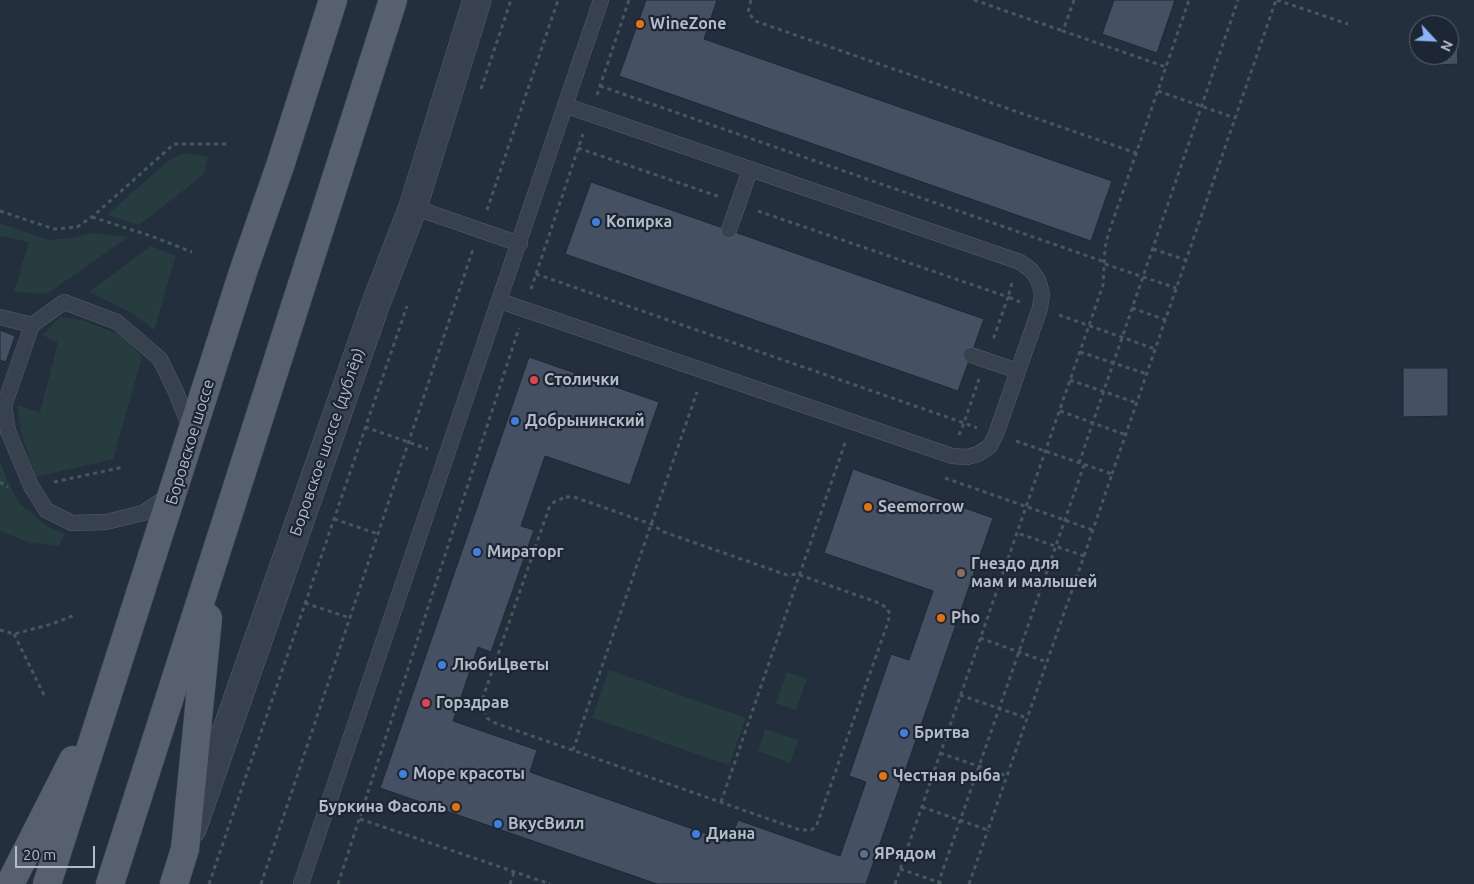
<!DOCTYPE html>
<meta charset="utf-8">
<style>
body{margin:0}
#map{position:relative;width:1474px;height:884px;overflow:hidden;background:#242f3e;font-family:Ubuntu,sans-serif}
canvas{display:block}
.north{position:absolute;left:1409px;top:15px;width:50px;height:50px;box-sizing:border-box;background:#1d2633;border:1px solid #59626f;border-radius:50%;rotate:115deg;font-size:14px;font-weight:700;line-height:20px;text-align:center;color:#b4bcc9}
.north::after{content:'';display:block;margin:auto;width:18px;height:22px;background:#8ab4f8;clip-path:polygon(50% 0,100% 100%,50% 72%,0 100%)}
.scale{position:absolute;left:15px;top:846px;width:80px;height:22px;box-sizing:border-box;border:2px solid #b4bcc9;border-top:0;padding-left:6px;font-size:15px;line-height:18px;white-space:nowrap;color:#b4bcc9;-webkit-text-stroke:4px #1d2633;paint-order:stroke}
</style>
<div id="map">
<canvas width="1474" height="884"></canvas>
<div class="north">N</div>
<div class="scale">20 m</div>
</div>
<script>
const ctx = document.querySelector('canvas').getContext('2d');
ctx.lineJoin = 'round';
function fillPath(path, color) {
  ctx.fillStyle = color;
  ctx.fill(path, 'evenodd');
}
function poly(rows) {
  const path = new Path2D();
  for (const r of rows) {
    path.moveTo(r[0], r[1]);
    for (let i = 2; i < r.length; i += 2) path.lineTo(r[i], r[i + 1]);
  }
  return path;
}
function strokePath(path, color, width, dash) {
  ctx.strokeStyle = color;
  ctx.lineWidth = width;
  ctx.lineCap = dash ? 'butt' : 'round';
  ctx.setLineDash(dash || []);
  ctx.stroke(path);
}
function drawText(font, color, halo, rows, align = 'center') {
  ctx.font = font + ' Ubuntu,sans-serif';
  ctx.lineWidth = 4.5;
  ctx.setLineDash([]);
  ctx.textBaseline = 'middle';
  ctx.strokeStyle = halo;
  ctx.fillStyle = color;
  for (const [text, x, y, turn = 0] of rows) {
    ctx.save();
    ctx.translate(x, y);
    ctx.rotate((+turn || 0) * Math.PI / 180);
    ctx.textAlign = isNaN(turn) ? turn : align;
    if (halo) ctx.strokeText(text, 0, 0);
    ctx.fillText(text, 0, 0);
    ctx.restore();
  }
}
fillPath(poly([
 [184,153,208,157,203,175,139,225,107,215,168,161],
 [0,223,49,240,71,238,92,233,128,237,47,294,14,292,29,242,0,236],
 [151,246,176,256,154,330,132,313,89,292],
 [61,317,82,320,122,336,142,357,113,459,36,477,21,432,17,405,40,412,58,343,43,335],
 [0,461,7,480,19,503,45,525,64,534,59,546,30,543,0,531],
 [609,670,746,718,729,765,592,718],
 [787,672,807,679,796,710,776,703],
 [765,729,798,740,790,763,758,751]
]), '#263c3f');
const building = poly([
 [646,0,717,0,704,39,1112,181,1091,241,619,76,646,0],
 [1114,0,1175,0,1157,53,1102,34,1114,0],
 [1449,41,1457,41,1458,64,1437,65,1437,55,1449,55,1449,41],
 [591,182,984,319,958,391,565,254,591,182],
 [0,330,15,336,6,362,0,360,0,330],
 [529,357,659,402,630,485,545,456,521,526,534,530,491,652,478,647,453,721,537,750,530,772,730,842,738,820,840,856,866,782,849,776,891,654,909,660,933,591,824,553,853,469,993,518,866,884,657,884,380,788,529,357],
 [1403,368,1448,368,1448,416,1403,417,1403,368]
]);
fillPath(building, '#455162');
strokePath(building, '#1f2835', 1);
const service = poly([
 [413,207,520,244],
 [729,230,750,170],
 [500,301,952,456,967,457,978,454,990,446,996,434,1040,308,1042,293,1038,280,1031,270,1020,262,567,106],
 [0,317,32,325],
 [971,355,1018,371],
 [170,495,143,513,106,522,72,523,46,510,31,486,8,431,4,406,32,325,64,302,117,322,160,359,176,392,191,430],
 [301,884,601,0]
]);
const tertiary = poly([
 [192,829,376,303,413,207,477,0]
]);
const primary = poly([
 [10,884,73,760],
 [47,884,244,269,280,166,333,0],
 [110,884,393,0],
 [174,884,185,849,208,618]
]);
strokePath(service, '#565f6c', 16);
strokePath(tertiary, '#565f6c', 29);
strokePath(primary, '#414a57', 29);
strokePath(poly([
 [751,0,748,12,755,21,1136,153],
 [974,0,1063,31],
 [1074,0,1063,31,1166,67],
 [1277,0,1348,24],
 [600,86,1105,262],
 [481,89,511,0],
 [1158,91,1235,118],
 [597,95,629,0],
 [578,148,720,197],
 [487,210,558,0],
 [0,211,54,229,77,227,92,217,174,144,229,144],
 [758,211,1008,297,993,340],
 [92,217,151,236,192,252],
 [1153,249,1186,260],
 [1105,264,1176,288],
 [536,274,964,423,979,379],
 [1012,283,1008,297,1020,302],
 [531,289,583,134],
 [1132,308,1166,320],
 [1059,315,1155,349],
 [1080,352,1147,374],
 [1070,380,1137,403],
 [1060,411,1126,435],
 [365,427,428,449],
 [959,435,964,423,977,428],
 [1016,441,1112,474,1084,556],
 [1079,463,1238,0],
 [1112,474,1276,0],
 [945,478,1093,530],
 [0,482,8,487],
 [54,482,124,467],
 [566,497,574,497,654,525,661,531,787,575,797,574,879,603,887,608,890,614,887,625,816,827,811,830,800,830,495,723,487,718,481,703,549,508,554,502,566,497],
 [334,519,378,534],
 [305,603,350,618],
 [0,630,14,634,52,624,75,615],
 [14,634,45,697],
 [980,638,1047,662],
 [960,695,1027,718],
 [573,750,697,392],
 [940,753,1007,776],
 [721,802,845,443],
 [922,807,988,830,1084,556,1017,533],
 [360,819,550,884],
 [900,869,944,884],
 [209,884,407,306],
 [261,884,473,249],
 [338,884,519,328],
 [510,884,514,872],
 [895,884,1103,285,1105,248,1108,235,1189,0],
 [938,884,1084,465],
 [969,884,988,830]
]), '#44595c', 3, [4, 4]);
strokePath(service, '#38414e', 15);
strokePath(tertiary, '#38414e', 28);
strokePath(primary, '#56606e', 28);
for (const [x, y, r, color] of [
 [640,24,5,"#e8710a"],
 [596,222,5,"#3f7fe0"],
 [534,380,5,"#e0444e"],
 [515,421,5,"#3f7fe0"],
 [868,507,5,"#e8710a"],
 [477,552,5,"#3f7fe0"],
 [961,573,5,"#8d6e63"],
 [941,618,5,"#e8710a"],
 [442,665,5,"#3f7fe0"],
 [426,703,5,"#e0444e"],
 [904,733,5,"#3f7fe0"],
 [403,774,5,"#3f7fe0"],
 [883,776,5,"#e8710a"],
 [456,807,5,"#e8710a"],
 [498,824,5,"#3f7fe0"],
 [696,834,5,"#3f7fe0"],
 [864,854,5,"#5c6f8a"]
]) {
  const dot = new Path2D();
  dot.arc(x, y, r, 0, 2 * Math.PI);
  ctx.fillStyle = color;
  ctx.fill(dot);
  strokePath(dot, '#1d2633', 2);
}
drawText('bold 16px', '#b4bcc9', '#1d2633', [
 ["WineZone",650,24],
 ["Копирка",606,222],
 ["Столички",544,380],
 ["Добрынинский",525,421],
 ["Seemorrow",878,507],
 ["Мираторг",487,552],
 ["Гнездо для",971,564],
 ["мам и малышей",971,582],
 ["Pho",951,618],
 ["ЛюбиЦветы",452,665],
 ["Горздрав",436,703],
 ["Бритва",914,733],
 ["Море красоты",413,774],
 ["Честная рыба",893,776],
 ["Буркина Фасоль",446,807,"right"],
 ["ВкусВилл",508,824],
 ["Диана",706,834],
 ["ЯРядом",874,854]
], 'left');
drawText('16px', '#b4bcc9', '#1d2633', [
 ["Боровское шоссе",190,442,-73],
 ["Боровское шоссе (дублёр)",327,442,-71]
]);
</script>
